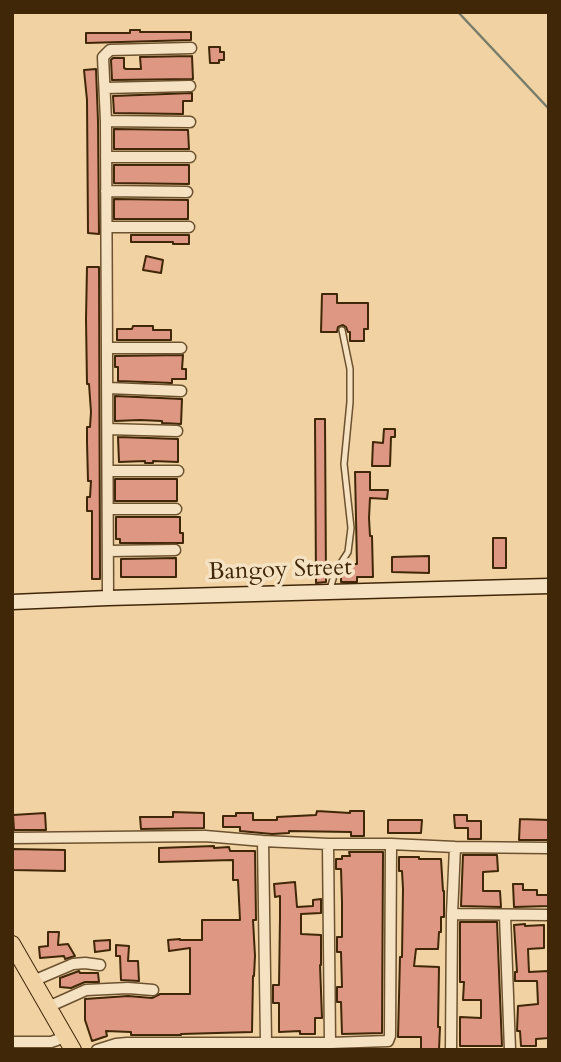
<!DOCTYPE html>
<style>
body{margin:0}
#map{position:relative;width:561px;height:1062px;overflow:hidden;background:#f0d2a3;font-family:Cardo,serif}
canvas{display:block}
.frame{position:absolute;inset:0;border:14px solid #402708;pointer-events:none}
</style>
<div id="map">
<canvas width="561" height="1062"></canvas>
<div class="frame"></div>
</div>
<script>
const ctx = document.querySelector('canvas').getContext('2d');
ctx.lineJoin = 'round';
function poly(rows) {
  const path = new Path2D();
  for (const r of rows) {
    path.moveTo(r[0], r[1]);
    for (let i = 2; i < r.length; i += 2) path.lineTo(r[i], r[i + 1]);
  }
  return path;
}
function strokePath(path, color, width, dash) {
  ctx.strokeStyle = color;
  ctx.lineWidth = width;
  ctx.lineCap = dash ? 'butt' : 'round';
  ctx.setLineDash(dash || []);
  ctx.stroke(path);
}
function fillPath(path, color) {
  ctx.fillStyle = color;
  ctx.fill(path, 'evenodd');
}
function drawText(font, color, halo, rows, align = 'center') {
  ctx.font = font + ' Cardo,serif';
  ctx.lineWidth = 7;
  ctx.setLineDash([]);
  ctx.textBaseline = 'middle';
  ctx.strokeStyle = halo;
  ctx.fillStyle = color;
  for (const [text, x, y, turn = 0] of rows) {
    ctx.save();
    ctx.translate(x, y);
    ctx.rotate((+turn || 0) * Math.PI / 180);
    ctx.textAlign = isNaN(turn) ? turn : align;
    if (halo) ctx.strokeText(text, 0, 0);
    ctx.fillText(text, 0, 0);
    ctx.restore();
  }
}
strokePath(poly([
 [458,12,549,109]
]), '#777d6a', 2.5);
const building = poly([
 [130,30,140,30,140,32,191,32,191,40,86,43,86,33,130,33,130,30],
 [209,47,220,47,220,52,224,52,224,60,219,60,219,63,210,63,209,47],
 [192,56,193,79,112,80,111,60,113,58,124,58,124,68,126,69,141,69,140,57,192,56],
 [96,69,98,121,99,234,88,233,87,100,84,70,96,69],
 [192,93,192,101,183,101,183,114,114,113,113,96,192,93],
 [114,129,188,130,189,149,114,149,114,129],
 [114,165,189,165,189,184,114,183,114,165],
 [114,199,188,200,188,219,114,219,114,199],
 [131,235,189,235,189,244,173,244,173,242,131,242,131,235],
 [146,256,163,260,161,273,143,270,146,256],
 [87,267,99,267,100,579,92,579,92,511,87,511,87,497,90,497,91,481,88,481,87,442,87,427,90,427,91,412,89,384,87,384,86,319,87,267],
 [322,294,337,294,337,303,368,303,368,329,364,329,364,341,350,341,350,332,348,332,346,327,343,325,338,327,337,332,321,332,322,294],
 [133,326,153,326,153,330,171,330,171,340,117,340,117,329,132,329,133,326],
 [183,355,182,369,186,369,186,379,172,379,172,383,118,381,118,367,115,367,115,356,183,355],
 [115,396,182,399,181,424,162,423,162,421,140,420,115,421,115,396],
 [315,419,325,419,326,582,316,583,315,419],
 [384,429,395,429,395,437,391,437,390,466,372,466,373,442,383,443,384,429],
 [118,437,178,439,178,462,153,461,153,463,145,463,145,461,119,462,118,437],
 [355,472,370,472,370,490,388,490,387,499,370,498,369,518,370,536,372,536,373,577,357,577,357,582,341,582,341,575,348,564,357,564,355,472],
 [115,479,177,479,177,501,115,501,115,479],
 [116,517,180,517,180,533,183,533,183,543,120,543,120,539,116,539,116,517],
 [493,538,506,538,506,568,493,568,493,538],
 [429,556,429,573,392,572,392,557,429,556],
 [176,558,176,577,121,577,121,559,176,558],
 [317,811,350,813,350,811,364,811,364,836,351,836,351,832,289,831,289,833,272,834,240,831,240,827,223,827,223,816,236,816,236,813,253,813,253,820,277,820,277,817,316,815,317,811],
 [173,812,204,813,204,828,141,829,140,817,173,817,173,812],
 [45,813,46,830,14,830,13,815,45,813],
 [454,815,467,815,467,821,481,821,481,839,468,839,468,828,455,828,454,815],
 [520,819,549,820,549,840,519,840,520,819],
 [388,820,422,820,421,833,388,833,388,820],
 [214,846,214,848,229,847,230,851,255,851,256,920,253,920,255,956,254,976,253,976,252,1032,181,1034,181,1035,131,1035,131,1032,106,1031,107,1036,92,1041,85,1020,85,999,128,996,152,998,160,994,190,994,190,948,169,951,168,940,180,939,180,940,202,940,202,920,240,920,238,880,233,880,233,860,159,862,159,848,214,846],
 [12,849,65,850,65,871,12,870,12,849],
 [349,852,383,852,382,1033,342,1034,341,1002,337,1002,337,987,342,987,341,952,337,952,337,937,342,937,342,902,341,869,336,869,336,859,342,859,342,856,350,856,349,852],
 [463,855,497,855,498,871,483,872,483,891,500,891,501,907,461,906,463,855],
 [399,857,419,857,419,859,441,859,443,891,444,891,444,917,441,917,441,932,439,932,438,949,416,949,414,966,439,967,438,1027,440,1027,439,1050,421,1049,421,1037,398,1037,400,957,402,957,403,889,402,871,399,871,399,857],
 [295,882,297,907,313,906,313,900,321,899,321,913,301,914,301,934,321,935,321,965,320,965,322,1018,315,1018,315,1034,300,1034,300,1031,279,1032,279,1003,273,1003,273,985,279,985,280,918,280,896,275,897,274,884,295,882],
 [513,884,523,884,523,890,537,890,537,895,549,895,549,906,514,907,513,884],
 [460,922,497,922,502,1046,460,1046,460,1017,481,1018,481,1000,463,1000,464,982,460,982,460,922],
 [525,924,525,926,544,925,544,948,528,949,529,972,548,971,549,1038,536,1039,536,1046,521,1046,520,1031,517,1031,518,1006,538,1004,537,981,515,981,515,972,517,972,514,925,525,924],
 [48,932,59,932,58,945,68,944,75,956,65,959,64,956,40,958,39,947,48,946,48,932],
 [110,940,110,950,95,952,94,941,110,940],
 [116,945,129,946,128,961,138,961,139,981,121,980,120,956,116,956,116,945],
 [79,971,80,973,98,973,99,982,85,982,71,988,60,987,60,978,79,971]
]);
fillPath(building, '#de9782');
strokePath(building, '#402708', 2);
const lane = poly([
 [330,589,335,572,348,552,351,528,344,464,350,402,350,369,342,330]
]);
const street = poly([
 [105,88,190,86],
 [106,121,190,122],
 [106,157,190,157],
 [106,191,187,192],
 [107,227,189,227],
 [107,348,181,348],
 [108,388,181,391],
 [108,429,177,431],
 [108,471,178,471],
 [109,509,176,509],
 [109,551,175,550],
 [108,598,106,121,103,57,110,50,191,48],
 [12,838,205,836,263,841,328,844,391,844,455,847,549,848],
 [263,841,266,1043],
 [328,844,330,1043],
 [452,914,549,915],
 [505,915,510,1050],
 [33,981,73,964,85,963,100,965],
 [48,1007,86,990,128,988,153,990],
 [12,1042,51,1042,57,1040,64,1034],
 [97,1050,116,1044,127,1043,330,1043,388,1041,390,1036,391,844],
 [451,1050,452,914,455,847]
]);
const secondary = poly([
 [12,602,108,598,549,586]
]);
const primary = poly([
 [12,944,73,1050]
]);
strokePath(lane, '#6c522f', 8);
strokePath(street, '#6c522f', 13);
strokePath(secondary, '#402708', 17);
strokePath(primary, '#402708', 18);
strokePath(lane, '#f5e2c3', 5);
strokePath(street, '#f5e2c3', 10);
strokePath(secondary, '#f5e2c3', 14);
strokePath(primary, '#f0d2a3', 16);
drawText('24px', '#402708', '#f5e2c3', [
 ["Bangoy Street",280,571,-2]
]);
</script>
